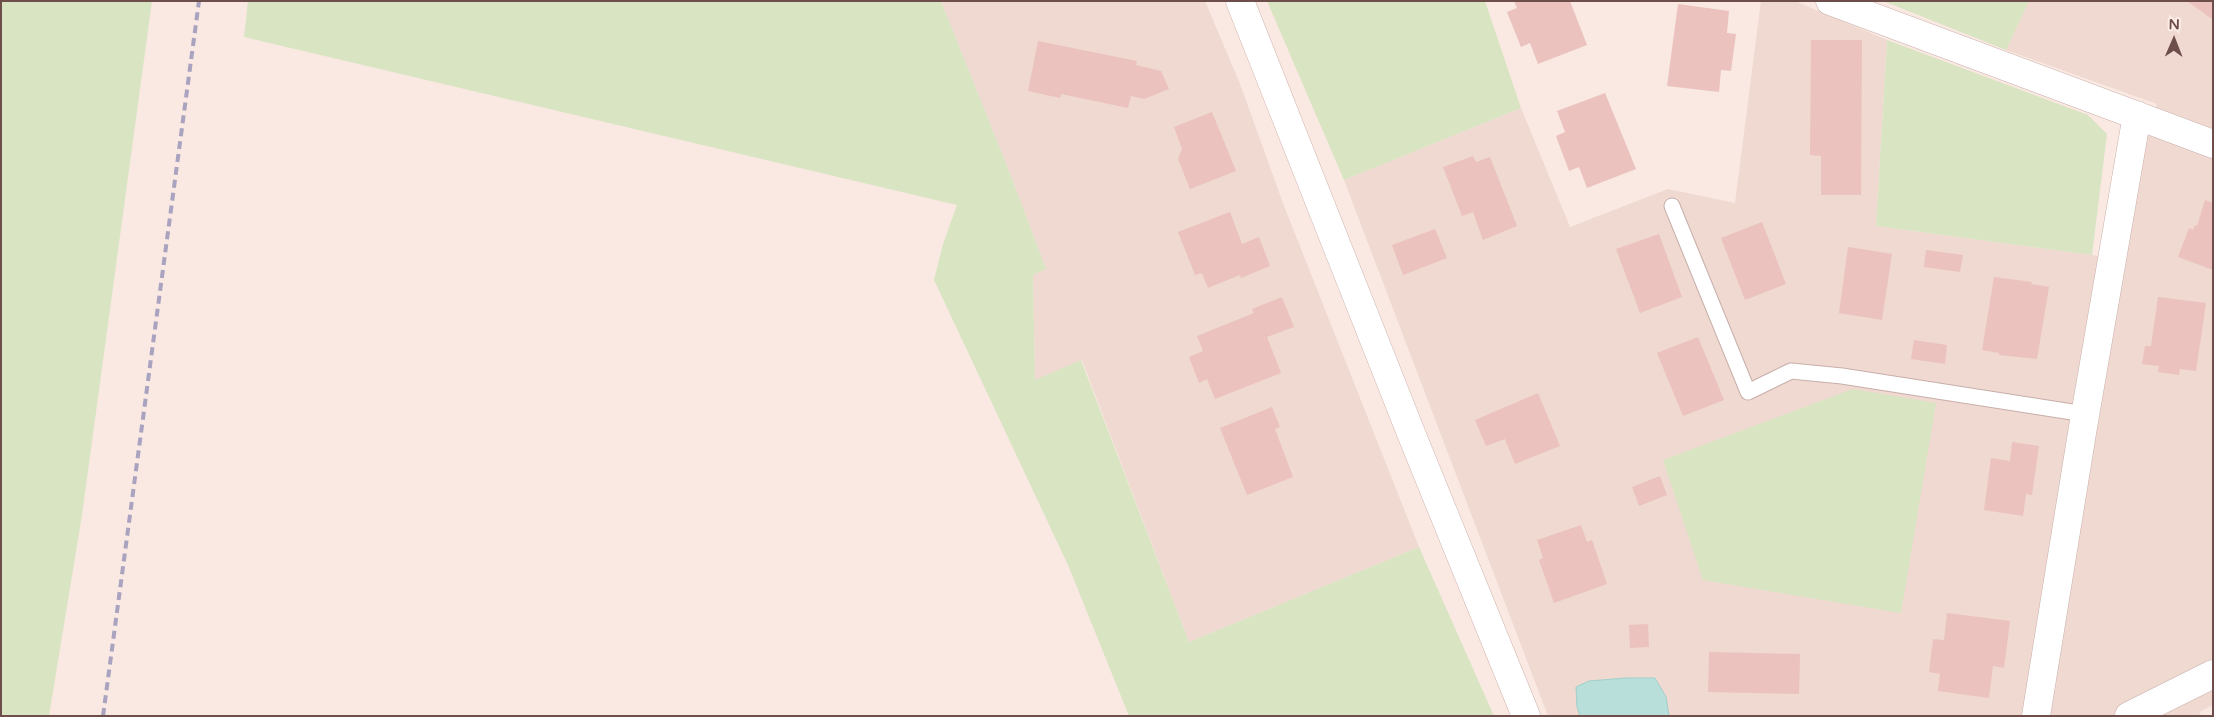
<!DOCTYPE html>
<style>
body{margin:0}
#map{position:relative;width:2214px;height:717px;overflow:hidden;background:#f9e9e2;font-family:"Varela Round",sans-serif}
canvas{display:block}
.frame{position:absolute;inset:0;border:2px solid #6d4e4b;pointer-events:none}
.north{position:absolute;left:2149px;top:15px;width:50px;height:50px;-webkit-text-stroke:4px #fceee7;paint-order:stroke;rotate:1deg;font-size:14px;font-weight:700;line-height:20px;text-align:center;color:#6d4e4b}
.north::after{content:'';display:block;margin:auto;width:18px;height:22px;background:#6d4e4b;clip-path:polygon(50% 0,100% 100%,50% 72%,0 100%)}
</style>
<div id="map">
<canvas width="2214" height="717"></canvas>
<div class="frame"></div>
<div class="north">N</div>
</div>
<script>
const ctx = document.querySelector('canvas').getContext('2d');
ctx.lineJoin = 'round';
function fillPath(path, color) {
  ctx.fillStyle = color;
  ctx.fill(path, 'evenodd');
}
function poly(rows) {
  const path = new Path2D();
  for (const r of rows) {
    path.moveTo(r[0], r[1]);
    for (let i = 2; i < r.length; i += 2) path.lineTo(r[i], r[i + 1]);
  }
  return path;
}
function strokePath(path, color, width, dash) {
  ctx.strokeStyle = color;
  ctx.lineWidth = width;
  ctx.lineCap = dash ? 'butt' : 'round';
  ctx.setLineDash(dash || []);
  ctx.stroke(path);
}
fillPath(poly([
 [941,1,1205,1,1240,84,1284,206,1419,547,1189,642,1082,360,1035,381,1033,275,1046,269,1011,176],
 [1761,1,1795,1,1887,40,1876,226,2092,255,2122,261,2145,135,2157,104,2006,50,2029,1,2213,1,2213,705,2199,712,2202,716,1548,716,1344,180,1521,108,1570,227,1668,189,1735,203]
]), '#efd9d1');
fillPath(poly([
 [1,1,152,1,82,515,49,716,1,716],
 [248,1,941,1,1011,176,1046,269,1033,275,1035,380,1081,360,1189,642,1419,547,1494,716,1129,716,1068,565,934,280,943,244,957,205,244,37],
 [1267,1,1485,1,1521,108,1344,180],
 [1883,1,2029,1,2006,50],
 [1887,40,2088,115,2107,134,2092,255,1876,226],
 [1853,389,1936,403,1901,613,1703,580,1663,460]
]), '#d9e4c2');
const water = poly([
 [1626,678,1655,678,1666,697,1669,716,1580,716,1577,707,1576,687,1589,681,1626,678]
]);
fillPath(water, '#b9dfda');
strokePath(water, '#a0d0ca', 1);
fillPath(poly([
 [1514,1,1570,1,1587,45,1538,64,1530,43,1521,47,1507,12,1517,8],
 [2187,1,2213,1,2213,17,2212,19],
 [1678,4,1729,11,1727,33,1736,34,1731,71,1721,70,1719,92,1667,86],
 [1811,40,1862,40,1861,195,1821,195,1821,156,1810,155],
 [1038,41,1137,61,1136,65,1161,71,1169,89,1144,99,1131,96,1128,108,1061,94,1060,98,1028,91],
 [1605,93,1636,169,1587,188,1579,167,1569,171,1556,136,1565,132,1557,111],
 [1212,112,1236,171,1190,189,1178,159,1182,149,1174,127],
 [1473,156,1476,162,1490,157,1517,226,1483,240,1473,212,1462,216,1443,167],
 [2205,200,2213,203,2213,270,2178,257,2189,228,2193,230,2195,225,2197,226],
 [1230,212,1242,244,1259,237,1270,266,1241,278,1240,275,1208,288,1202,273,1195,275,1178,232],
 [1762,222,1786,284,1745,300,1721,238],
 [1435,229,1447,258,1403,275,1392,245],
 [1659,234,1682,297,1640,313,1616,249],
 [1848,247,1892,254,1882,320,1839,313],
 [1926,250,1963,255,1960,272,1924,267],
 [1994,277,2032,282,2031,284,2049,287,2037,359,1999,355,1999,353,1982,350],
 [1282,297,1294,327,1267,337,1281,373,1215,399,1207,379,1199,383,1189,357,1203,351,1197,336,1254,313,1252,309],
 [2158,297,2206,303,2196,371,2180,369,2179,375,2158,372,2159,366,2142,364,2145,346,2151,346],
 [1698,337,1724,400,1683,416,1657,353],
 [1914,340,1947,345,1945,364,1911,359],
 [1538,393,1560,446,1515,464,1505,439,1486,446,1475,420],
 [1272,407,1280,427,1275,429,1293,477,1247,495,1220,428],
 [2012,442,2039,446,2032,495,2026,494,2023,516,1984,510,1991,458,2010,461],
 [1660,476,1667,495,1639,506,1632,487],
 [1581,525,1587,542,1592,540,1607,584,1554,603,1539,560,1543,558,1537,540],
 [1947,613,2010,621,2004,668,1993,666,1989,698,1938,691,1940,674,1929,672,1933,639,1944,640],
 [1648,624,1649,647,1630,648,1629,625],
 [1709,652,1800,654,1799,694,1708,692]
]), '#ebc2bd');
const lane = poly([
 [1672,206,1748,392,1791,371,1842,376,2085,414]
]);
const street = poly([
 [1830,1,2213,144],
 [2036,716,2083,427,2137,115],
 [2129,716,2213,674]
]);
const secondary = poly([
 [1240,1,1413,438,1526,716]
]);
strokePath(lane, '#c8afaa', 17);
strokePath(street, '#c8afaa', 29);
strokePath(secondary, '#cdb0ab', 29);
strokePath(lane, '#fff', 15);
strokePath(street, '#fff', 28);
strokePath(secondary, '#fff', 28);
strokePath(poly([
 [103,716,199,1]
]), '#aaa3c0', 4, [8, 5]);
</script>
